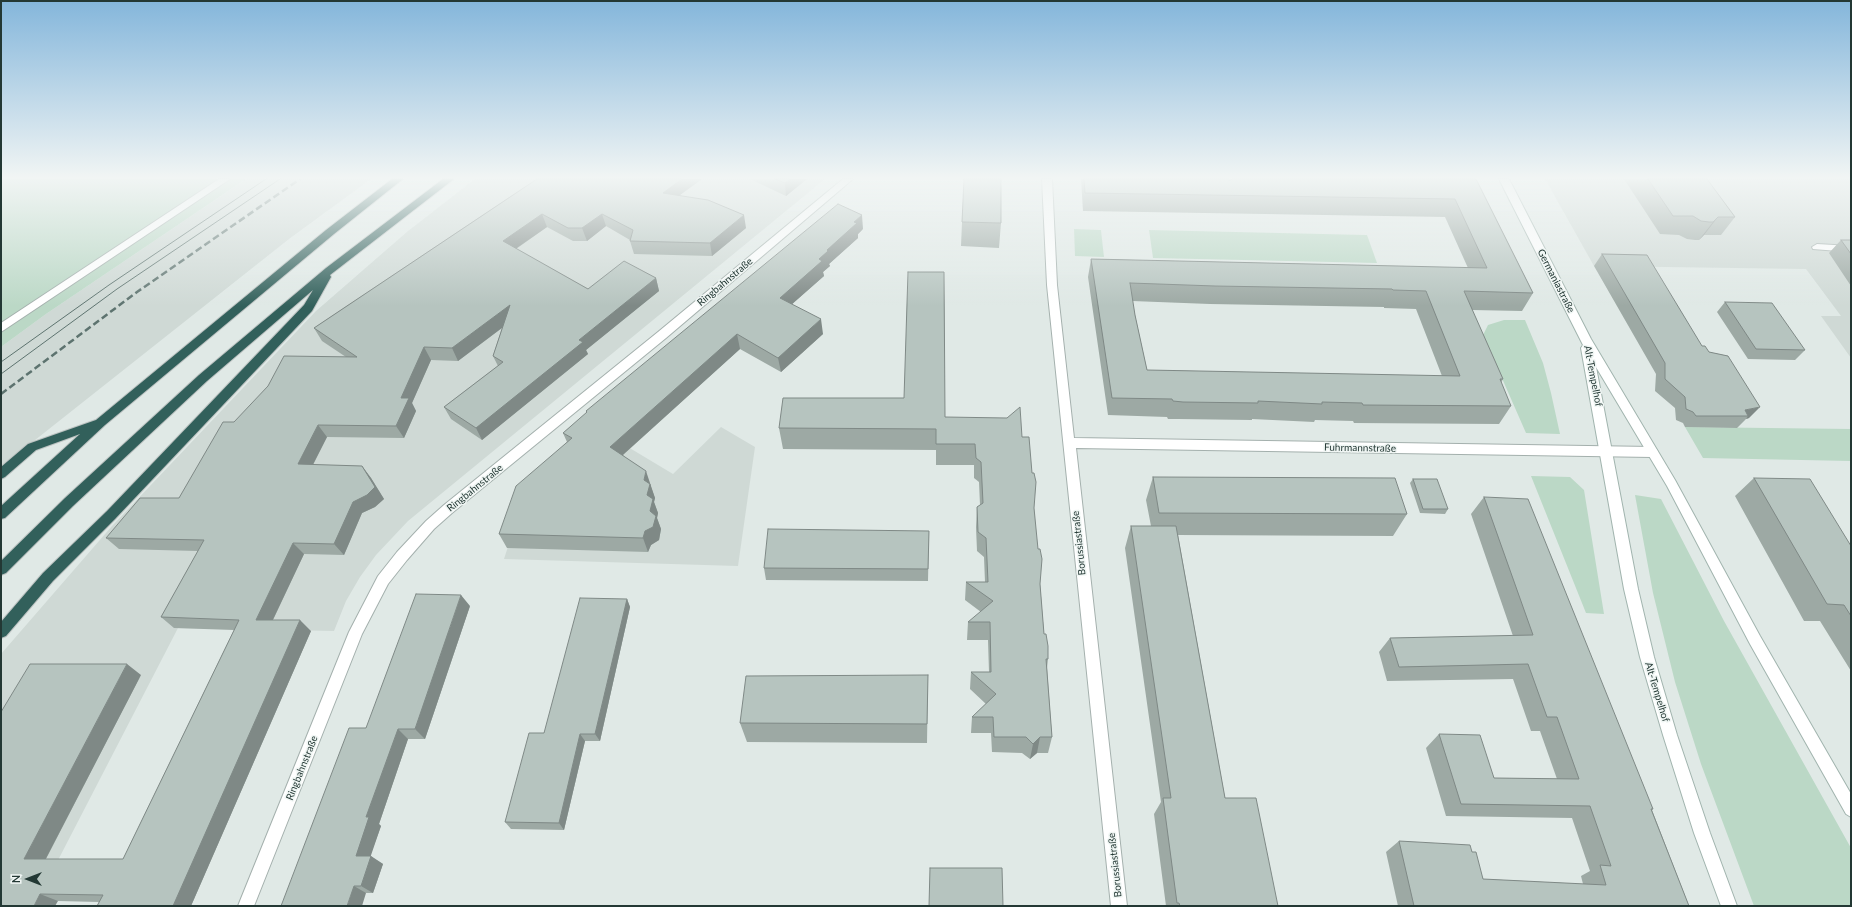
<!DOCTYPE html>
<meta charset="utf-8">
<style>
body{margin:0}
#map{position:relative;width:1852px;height:907px;overflow:hidden;background:#e0e9e6;font-family:Lato,sans-serif}
canvas{display:block}
.frame{position:absolute;inset:0;border:2px solid #233834;pointer-events:none}
.north{position:absolute;left:8px;top:859px;width:40px;height:40px;-webkit-text-stroke:3px #f0f6f4;paint-order:stroke;rotate:270deg;font-size:11px;font-weight:700;line-height:16px;text-align:center;color:#233834}
.north::after{content:'';display:block;margin:auto;width:14px;height:18px;background:#233834;clip-path:polygon(50% 0,100% 100%,50% 72%,0 100%)}
</style>
<div id="map">
<canvas width="1852" height="907"></canvas>
<div class="frame"></div>
<div class="north">N</div>
</div>
<script>
const ctx = document.querySelector('canvas').getContext('2d');
ctx.lineJoin = 'round';
function fillPath(path, color) {
  ctx.fillStyle = color;
  ctx.fill(path, 'evenodd');
}
function poly(rows) {
  const path = new Path2D();
  for (const r of rows) {
    path.moveTo(r[0], r[1]);
    for (let i = 2; i < r.length; i += 2) path.lineTo(r[i], r[i + 1]);
  }
  return path;
}
function strokePath(path, color, width, dash) {
  ctx.strokeStyle = color;
  ctx.lineWidth = width;
  ctx.lineCap = dash ? 'butt' : 'round';
  ctx.setLineDash(dash || []);
  ctx.stroke(path);
}
function drawText(font, color, halo, rows, align = 'center') {
  ctx.font = font + ' Lato,sans-serif';
  ctx.lineWidth = 3;
  ctx.setLineDash([]);
  ctx.textBaseline = 'middle';
  ctx.strokeStyle = halo;
  ctx.fillStyle = color;
  for (const [text, x, y, turn = 0] of rows) {
    ctx.save();
    ctx.translate(x, y);
    ctx.rotate((+turn || 0) * Math.PI / 180);
    ctx.textAlign = isNaN(turn) ? turn : align;
    if (halo) ctx.strokeText(text, 0, 0);
    ctx.fillText(text, 0, 0);
    ctx.restore();
  }
}
fillPath(poly([
 [246,179,371,179,289,239,1,467,1,347,46,314],
 [475,179,825,179,408,521,376,555,360,577,346,601,334,631,178,628,55,866,1,864,1,654,112,526,316,311,408,231],
 [1545,179,1851,179,1851,358,1821,316,1841,316,1806,269,1594,266],
 [593,426,673,474,721,427,755,447,738,566,504,559,516,522]
]), '#cfd9d5');
fillPath(poly([
 [1,179,246,179,46,314,1,347],
 [1074,229,1101,230,1104,257,1075,256],
 [1149,230,1367,235,1377,263,1153,258],
 [1504,320,1525,320,1543,363,1551,393,1560,434,1526,433,1483,335,1488,325],
 [1685,427,1851,429,1851,461,1703,458],
 [1531,476,1570,477,1584,490,1604,614,1586,613],
 [1635,495,1661,499,1724,621,1851,848,1851,906,1754,906,1701,764,1675,682,1653,593]
]), '#bbd8c6');
const lane = poly([
 [219,179,230,179,1,332,1,323,219,179],
 [1817,244,1851,246,1851,252,1813,249,1812,247,1817,244]
]);
const street = poly([
 [843,179,853,179,666,338,452,513,434,529,407,560,388,584,362,634,254,906,238,906,349,632,378,576,397,552,426,521,444,505,658,332,843,179],
 [1042,179,1052,179,1057,285,1074,438,1652,447,1656,449,1658,452,1656,455,1652,457,1076,448,1127,906,1111,906,1047,285,1042,179]
]);
const secondary = poly([
 [1499,179,1509,179,1591,339,1675,480,1760,636,1851,794,1851,817,1846,814,1750,644,1667,486,1596,367,1638,589,1654,657,1677,735,1710,833,1737,906,1721,906,1694,833,1663,735,1640,657,1624,589,1581,348,1583,345,1499,179]
]);
const highway = poly([
 [392,179,403,179,334,234,105,425,5,518,1,519,1,506,80,434,36,450,5,477,1,479,1,467,28,444,96,420,326,230,392,179],
 [443,179,454,179,330,275,331,277,312,311,115,519,53,581,6,636,1,638,1,622,43,573,107,511,304,305,313,290,207,381,73,506,6,573,1,575,1,561,65,498,199,375,326,268,443,179]
]);
strokePath(lane, '#a4b0ad', 2);
strokePath(street, '#a4b0ad', 2);
strokePath(secondary, '#a1b4ae', 2);
strokePath(highway, '#bdc3c2', 2);
fillPath(lane, '#fff');
fillPath(street, '#fff');
fillPath(secondary, '#fff');
fillPath(highway, '#32605b');
strokePath(poly([
 [1,362,109,285,266,179],
 [1,374,117,289,280,179]
]), '#5d736f', 1);
strokePath(poly([
 [1,394,137,292,300,179]
]), '#5d736f', 2.5, [7, 3.5]);
fillPath(poly([
 [537,179,702,179,680,195,746,228,712,256,634,254,630,241,630,240,606,226,587,241,573,241,547,227,516,249,588,289,656,278,659,291,586,350,588,354,482,440,451,419,444,407,498,366,493,356,502,328,458,361,431,360,412,403,416,411,404,438,327,437,313,465,362,466,371,478,384,499,375,507,362,513,344,555,304,554,273,620,311,631,191,906,97,906,99,902,58,901,1,906,141,675,46,859,123,859,234,630,174,628,161,617,198,551,119,549,106,538,179,498,234,422,346,357,322,341,314,328],
 [750,179,807,179,786,196],
 [1081,179,1229,179,1229,181,1476,179,1533,293,1522,311,1472,310,1503,379,1501,383,1511,406,1499,424,1354,423,1353,421,1315,420,1314,422,1252,419,1252,420,1178,419,1168,419,1167,417,1108,415,1088,277,1091,259,1468,268,1445,217,1083,211],
 [1132,301,1210,304,1384,307,1384,308,1416,309,1442,376,1147,370,1135,315],
 [1624,179,1707,179,1735,217,1721,235,1704,235,1699,240,1695,240,1687,239,1679,235,1660,234],
 [962,222,1001,223,999,248,961,246],
 [863,229,858,234,858,238,829,264,830,266,823,272,824,276,792,304,823,334,781,372,740,349,623,455,651,485,651,487,655,498,654,502,658,513,657,518,661,529,659,540,651,545,648,552,507,548,499,534,567,442,563,433,587,413,586,411],
 [1841,240,1851,240,1851,286,1829,253],
 [1602,254,1702,346,1709,352,1728,356,1749,418,1746,419,1737,428,1685,427,1683,423,1676,420,1675,408,1655,391,1656,374,1594,266],
 [1725,302,1805,350,1795,360,1748,359,1717,312],
 [945,417,1022,437,1034,508,1044,634,1048,659,1047,668,1052,737,1048,753,1037,753,1030,759,1022,753,992,752,991,733,971,733,972,717,986,704,970,689,971,672,989,672,988,640,967,640,968,622,981,612,965,600,966,582,985,582,984,557,977,551,976,527,977,507,980,505,979,482,974,478,974,465,936,465,936,450,783,449,779,428],
 [1153,477,1407,514,1393,536,1178,535,1225,798,1278,906,1166,906,1154,814,1161,802,1125,548,1131,526,1151,526,1146,500],
 [1754,478,1851,546,1851,671,1820,621,1804,621,1735,496],
 [1413,479,1448,509,1445,514,1420,513,1410,483],
 [1484,497,1653,809,1652,810,1689,906,1398,906,1386,852,1399,841,1472,852,1483,879,1583,884,1581,876,1590,871,1572,818,1446,816,1426,748,1439,734,1494,778,1557,779,1540,731,1531,731,1513,679,1387,681,1379,652,1390,638,1513,636,1471,514],
 [929,531,928,581,766,580,764,568],
 [627,599,630,607,600,741,585,741,564,830,511,829,505,822,544,733],
 [470,606,425,739,408,739,379,824,381,826,370,856,383,864,373,893,366,893,281,906,366,728],
 [928,675,927,743,747,742,740,723]
]), '#9da9a4');
fillPath(poly([
 [682,179,702,179,666,205,663,193],
 [790,179,807,179,786,196,785,183],
 [542,214,547,227,508,254,503,241],
 [602,214,606,226,587,241,582,228],
 [744,215,746,228,712,256,710,243],
 [862,215,863,229,858,234,858,238,829,264,830,266,823,272,824,276,782,313,780,298,819,259,827,250,854,222],
 [1718,217,1704,235,1699,240,1713,222],
 [656,278,659,291,586,350,588,354,482,440,476,428,579,340],
 [510,305,515,318,458,361,452,348],
 [821,319,823,334,781,372,778,358],
 [737,334,740,349,616,461,610,447],
 [424,347,431,360,412,403,416,411,404,438,396,426,401,398],
 [1760,407,1749,418,1746,419,1748,416,1745,410],
 [318,425,327,437,307,476,298,464],
 [362,466,371,478,384,499,375,507,362,513,344,555,334,544],
 [646,471,655,498,654,502,658,513,657,518,661,529,659,540,651,545,648,552,643,538,650,511,644,480],
 [293,543,304,554,268,630,256,620],
 [461,595,470,606,425,739,415,729],
 [627,599,630,607,600,741,595,734],
 [300,620,311,631,191,906,173,906],
 [127,664,141,675,42,866,24,859],
 [398,729,408,739,379,824,381,826,368,864,356,856,366,817],
 [580,734,585,741,564,830,559,823],
 [1040,737,1037,753,1030,759,1033,744],
 [371,856,383,864,373,893,361,886],
 [354,886,366,893,362,906,347,906],
 [40,894,58,901,55,906,34,906]
]), '#7f8986');
const building = poly([
 [537,179,682,179,663,193,708,200,744,215,710,243,630,241,633,230,602,214,582,228,568,228,542,214,503,241,588,289,624,261,656,278,579,340,583,342,476,428,444,407,503,362,493,356,510,305,452,348,424,347,401,398,409,398,396,426,318,425,298,464,362,466,375,487,367,495,353,502,334,544,293,543,256,620,300,620,173,906,97,906,103,895,40,894,34,906,1,906,1,712,30,664,127,664,24,859,123,859,239,620,161,617,204,540,106,538,140,498,179,498,223,422,234,422,268,386,284,356,357,357,314,328,537,179],
 [775,179,790,179,785,183,775,179],
 [964,179,1001,179,1001,223,962,222,964,179],
 [1084,179,1229,179,1229,181,1232,179,1476,179,1533,293,1464,291,1503,379,1500,379,1511,406,1363,405,1362,403,1322,402,1322,404,1258,401,1258,403,1183,402,1173,401,1172,399,1112,398,1091,259,1487,268,1455,199,1085,193,1084,179],
 [1130,283,1215,286,1392,289,1393,290,1426,291,1460,376,1147,370,1135,315,1130,283],
 [1648,179,1707,179,1735,217,1718,217,1713,222,1709,222,1701,221,1693,216,1673,216,1648,179],
 [838,204,862,215,854,222,857,223,827,250,828,251,819,259,822,261,780,298,821,319,778,358,737,334,610,447,646,471,644,480,650,484,647,495,653,499,650,511,656,516,653,527,645,531,643,538,499,534,516,486,572,438,563,433,587,412,586,411,838,204],
 [1841,240,1851,240,1851,254,1841,240],
 [1602,254,1647,255,1702,346,1705,346,1709,352,1728,356,1760,407,1745,410,1748,416,1696,416,1693,412,1686,409,1685,397,1665,379,1665,363,1602,254],
 [908,272,944,272,945,417,1007,418,1020,407,1022,437,1029,437,1032,473,1034,473,1036,482,1034,508,1038,549,1040,549,1042,559,1040,584,1044,634,1046,634,1048,646,1048,659,1046,659,1052,737,1040,737,1033,744,1026,737,994,737,993,717,972,717,996,694,971,672,991,672,990,622,968,622,993,601,966,582,988,582,986,538,978,532,977,507,983,503,981,462,976,458,975,444,936,444,936,429,779,428,783,398,904,398,908,272],
 [1725,302,1772,303,1805,350,1756,349,1725,302],
 [1153,477,1395,478,1407,514,1159,513,1153,477],
 [1754,478,1810,479,1851,546,1851,616,1844,605,1827,604,1754,478],
 [1413,479,1437,479,1448,509,1423,509,1413,479],
 [1484,497,1528,499,1653,809,1651,809,1689,906,1414,906,1399,841,1470,845,1472,852,1476,852,1483,879,1606,885,1600,865,1611,866,1590,806,1461,804,1439,734,1480,735,1494,778,1579,779,1557,717,1547,717,1528,664,1399,667,1390,638,1533,635,1484,497],
 [1131,526,1176,526,1225,798,1256,798,1278,906,1180,906,1179,903,1177,903,1163,798,1171,798,1131,526],
 [768,529,929,531,928,569,764,568,768,529],
 [416,594,461,595,415,729,398,729,366,817,369,817,356,856,371,856,361,886,354,886,347,906,281,906,349,728,366,728,416,594],
 [580,598,627,599,595,734,580,734,559,823,505,822,529,733,544,733,580,598],
 [928,675,927,724,740,723,746,676,928,675],
 [930,868,1002,868,1003,906,929,906,930,868]
]);
fillPath(building, '#b6c4bf');
strokePath(building, '#7f8986', 1);
const sky = ctx.createLinearGradient(0, 0, 0, 306);
sky.addColorStop(0, '#84b6db');
sky.addColorStop(0.58, '#f1f5f4');
sky.addColorStop(1, '#f1f5f400');
ctx.fillStyle = sky;
ctx.fillRect(0, 0, 1852, 306);
drawText('10px', '#233834', '#f0f6f4', [
 ["Germaniastraße",1556,281,63],
 ["Ringbahnstraße",725,282,-40],
 ["Alt-Tempelhof",1593,376,79],
 ["Fuhrmannstraße",1360,448,1],
 ["Ringbahnstraße",475,488,-39],
 ["Borussiastraße",1079,543,-96],
 ["Alt-Tempelhof",1657,692,73],
 ["Ringbahnstraße",302,768,-68],
 ["Borussiastraße",1115,865,-96]
]);
</script>
